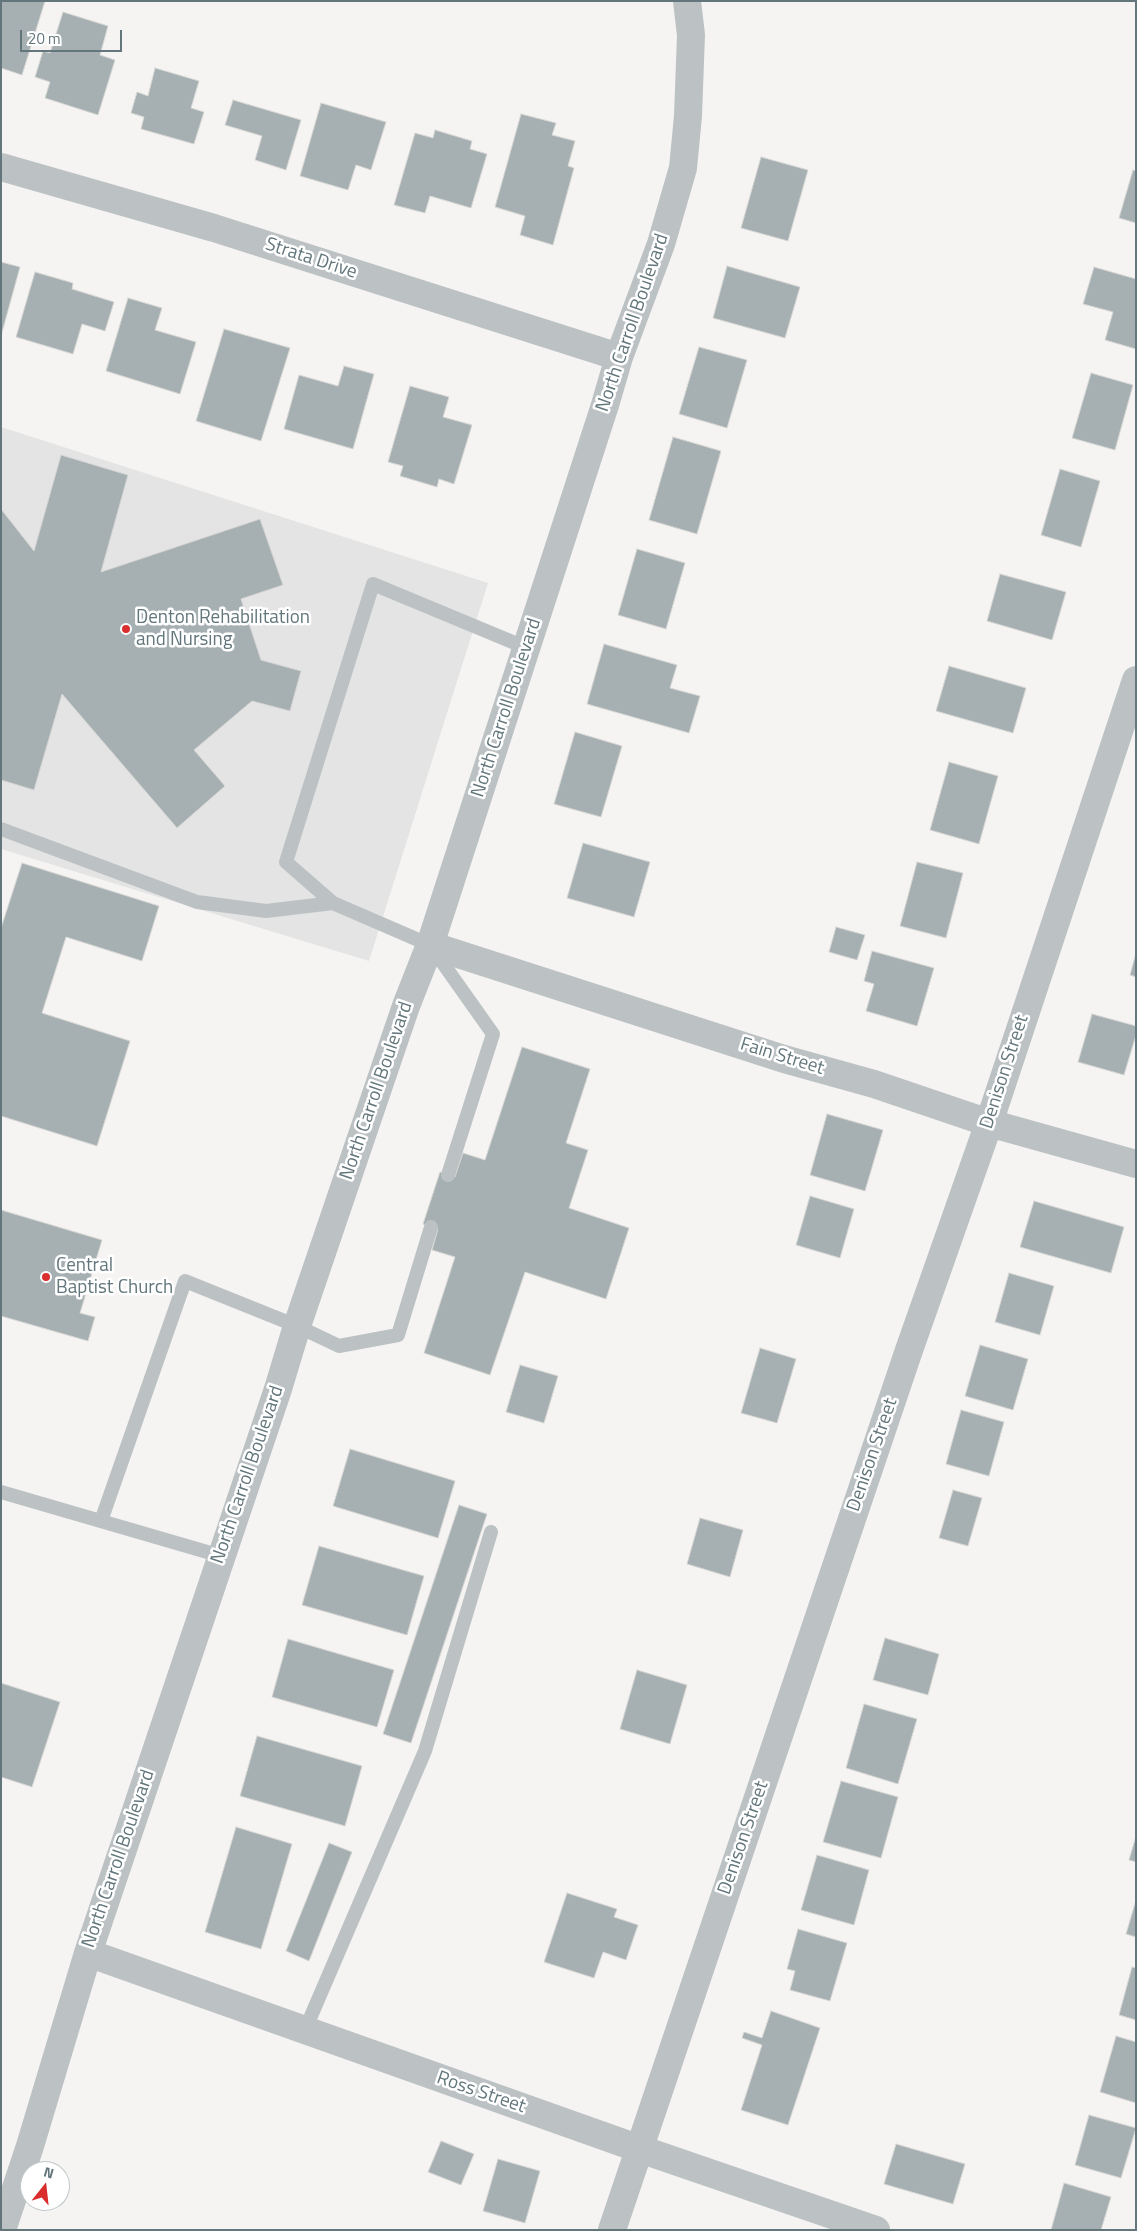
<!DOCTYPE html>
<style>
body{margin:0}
#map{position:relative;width:1137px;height:2231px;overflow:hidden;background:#f5f4f2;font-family:"Titillium Web",sans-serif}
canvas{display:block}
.frame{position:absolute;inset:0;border:2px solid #62767b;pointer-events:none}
.north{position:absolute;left:20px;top:2161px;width:50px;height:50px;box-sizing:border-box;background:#fff;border:1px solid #c0c8ca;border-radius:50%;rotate:16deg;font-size:14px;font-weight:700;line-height:20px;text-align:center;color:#62767b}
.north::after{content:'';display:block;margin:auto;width:18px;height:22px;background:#da2d2d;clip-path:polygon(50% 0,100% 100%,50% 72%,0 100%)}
.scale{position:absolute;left:20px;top:30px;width:102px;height:22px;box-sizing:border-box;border:2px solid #62767b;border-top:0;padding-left:6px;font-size:15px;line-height:18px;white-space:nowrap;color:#62767b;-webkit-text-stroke:4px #fff;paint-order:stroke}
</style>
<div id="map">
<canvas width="1137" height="2231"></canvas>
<div class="frame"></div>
<div class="north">N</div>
<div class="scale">20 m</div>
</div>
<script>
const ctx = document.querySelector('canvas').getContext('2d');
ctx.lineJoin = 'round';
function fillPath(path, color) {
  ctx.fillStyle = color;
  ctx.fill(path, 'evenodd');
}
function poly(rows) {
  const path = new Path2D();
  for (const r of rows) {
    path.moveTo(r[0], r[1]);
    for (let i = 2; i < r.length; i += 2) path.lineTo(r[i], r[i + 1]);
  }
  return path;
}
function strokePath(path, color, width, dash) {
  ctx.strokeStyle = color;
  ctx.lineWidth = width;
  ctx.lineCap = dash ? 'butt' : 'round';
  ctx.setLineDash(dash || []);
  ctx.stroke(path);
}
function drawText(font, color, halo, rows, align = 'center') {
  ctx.font = font + ' "Titillium Web",sans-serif';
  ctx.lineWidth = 5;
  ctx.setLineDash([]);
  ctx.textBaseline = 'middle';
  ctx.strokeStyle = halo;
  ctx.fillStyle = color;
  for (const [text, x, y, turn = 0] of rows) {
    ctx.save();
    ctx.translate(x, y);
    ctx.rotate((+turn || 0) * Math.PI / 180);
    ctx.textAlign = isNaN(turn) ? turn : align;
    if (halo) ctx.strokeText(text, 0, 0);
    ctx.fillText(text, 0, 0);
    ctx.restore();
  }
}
fillPath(poly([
 [1,427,488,583,369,961,1,849]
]), '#e3e4e3');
const building = poly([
 [1,1,45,1,22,75,1,68,1,1],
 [63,12,108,26,100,55,115,60,98,115,45,98,50,82,35,77,43,51,50,53,63,12],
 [155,68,199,81,191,108,204,112,194,144,141,129,144,117,131,113,137,92,148,96,155,68],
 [233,100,301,120,286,170,255,160,262,136,225,125,233,100],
 [321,103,386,122,371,170,356,165,348,190,300,176,321,103],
 [521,114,556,123,552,135,575,141,568,166,574,168,553,245,520,235,525,216,495,207,521,114],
 [435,130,472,141,470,149,487,154,471,208,430,196,425,213,394,205,415,133,433,138,435,130],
 [761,157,808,170,788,241,741,228,761,157],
 [1133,170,1136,171,1136,223,1119,218,1133,170],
 [1,262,20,267,1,336,1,262],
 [727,266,800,287,785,338,713,318,727,266],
 [1094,267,1136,279,1136,349,1105,340,1113,312,1083,304,1094,267],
 [35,272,73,283,72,289,114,302,105,331,82,324,73,354,16,337,35,272],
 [128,298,162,308,155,330,196,342,180,394,106,371,128,298],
 [224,329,290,348,261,441,196,421,224,329],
 [699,347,747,360,727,428,679,414,699,347],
 [344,366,374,374,353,449,284,429,299,375,338,386,344,366],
 [1091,373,1133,385,1115,450,1072,438,1091,373],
 [410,386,449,397,443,417,472,425,454,484,439,479,437,487,400,476,403,466,388,462,410,386],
 [673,437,721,451,697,534,649,520,673,437],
 [61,455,128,475,101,572,260,519,283,585,241,599,261,660,301,671,290,711,252,701,194,750,225,786,177,828,62,694,34,790,1,780,1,509,34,551,61,455],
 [1060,469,1100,481,1081,547,1041,535,1060,469],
 [637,549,685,563,666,629,618,615,637,549],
 [1000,574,1066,592,1052,640,987,621,1000,574],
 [604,644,677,665,670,688,700,696,689,733,587,704,604,644],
 [949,666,1026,688,1013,733,936,711,949,666],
 [575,732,622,746,601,817,554,804,575,732],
 [949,762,998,776,979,844,930,830,949,762],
 [583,843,650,862,634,917,567,898,583,843],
 [917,862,963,873,946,938,900,926,917,862],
 [22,863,159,906,142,961,66,937,42,1013,130,1041,97,1146,1,1116,1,928,22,863],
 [836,927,865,935,857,960,829,952,836,927],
 [872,951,934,968,917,1026,866,1011,874,984,864,981,872,951],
 [1136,953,1136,977,1130,975,1136,953],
 [1092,1014,1136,1026,1136,1035,1124,1075,1078,1062,1092,1014],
 [522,1047,590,1069,566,1143,588,1150,569,1208,629,1228,606,1299,525,1272,490,1375,424,1353,455,1257,432,1250,438,1229,423,1224,440,1172,455,1177,463,1153,485,1160,522,1047],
 [827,1114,883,1130,865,1191,810,1175,827,1114],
 [810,1196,854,1209,840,1258,796,1245,810,1196],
 [1034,1201,1124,1227,1111,1273,1020,1247,1034,1201],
 [1,1210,102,1240,80,1313,95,1317,88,1341,1,1316,1,1210],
 [1009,1273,1054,1286,1040,1335,995,1322,1009,1273],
 [980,1345,1028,1359,1013,1410,965,1396,980,1345],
 [760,1348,796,1359,777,1423,741,1413,760,1348],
 [520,1365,558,1376,544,1423,506,1412,520,1365],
 [961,1410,1004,1422,989,1476,946,1464,961,1410],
 [350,1449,455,1481,438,1538,333,1506,350,1449],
 [953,1490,982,1498,968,1546,939,1538,953,1490],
 [459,1505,487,1514,411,1743,383,1734,459,1505],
 [700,1518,743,1530,730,1577,687,1564,700,1518],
 [319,1546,424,1576,407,1635,302,1605,319,1546],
 [885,1638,939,1654,928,1695,873,1680,885,1638],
 [288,1639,394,1670,377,1727,272,1697,288,1639],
 [637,1670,687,1685,670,1744,620,1729,637,1670],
 [1,1683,60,1702,32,1787,1,1777,1,1683],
 [864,1704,917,1719,898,1784,846,1768,864,1704],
 [257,1736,362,1766,345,1826,240,1796,257,1736],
 [841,1781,898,1797,881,1858,823,1842,841,1781],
 [236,1827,292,1844,261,1949,205,1932,236,1827],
 [1136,1836,1136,1862,1129,1860,1136,1836],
 [329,1843,352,1852,309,1961,286,1951,329,1843],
 [817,1855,869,1870,854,1925,801,1910,817,1855],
 [567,1893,617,1909,614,1917,638,1925,626,1960,603,1952,594,1978,544,1962,567,1893],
 [1136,1900,1136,1937,1126,1934,1136,1900],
 [798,1929,847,1943,830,2001,790,1990,795,1971,787,1969,798,1929],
 [1132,1967,1136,1968,1136,2020,1119,2015,1132,1967],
 [771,2011,820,2028,788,2125,741,2110,762,2045,742,2038,744,2032,762,2038,771,2011],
 [1116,2036,1136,2042,1136,2103,1100,2092,1116,2036],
 [1089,2115,1136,2128,1121,2178,1075,2165,1089,2115],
 [441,2141,474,2154,461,2185,428,2172,441,2141],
 [896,2144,965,2164,953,2204,884,2184,896,2144],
 [498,2159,540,2171,525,2223,483,2211,498,2159],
 [1064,2183,1111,2197,1101,2230,1051,2230,1064,2183]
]);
fillPath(building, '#a6b0b2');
strokePath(building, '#d6d6d4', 1);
strokePath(poly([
 [1,829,197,902,266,911,333,903],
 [448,1175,493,1034,430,945,333,903,286,862,373,584,527,648],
 [1,1492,221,1556],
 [101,1521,185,1281,297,1326,339,1346,398,1335,431,1227],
 [305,2030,425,1751,491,1532]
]), '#bcc2c3', 14);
strokePath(poly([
 [1,167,214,228,619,357],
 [430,945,784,1059,874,1084,989,1123,1136,1164],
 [88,1953,640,2149,876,2230],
 [2,2230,30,2146,88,1953,278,1389,297,1326,406,1006,430,945,605,405,619,357,661,244,683,168,688,116,691,35,687,1],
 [612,2230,908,1353,989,1123,1136,680]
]), '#bcc2c3', 28);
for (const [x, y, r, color] of [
 [126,629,5,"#da2d2d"],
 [46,1277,5,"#da2d2d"]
]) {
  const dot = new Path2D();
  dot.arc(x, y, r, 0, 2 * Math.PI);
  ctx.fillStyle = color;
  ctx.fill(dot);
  strokePath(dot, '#fff', 2);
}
drawText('19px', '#62767b', '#fff', [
 ["Strata Drive",311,259,18],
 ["North Carroll Boulevard",633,323,-71],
 ["North Carroll Boulevard",507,708,-72],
 ["Fain Street",782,1057,17],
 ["Denison Street",1005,1072,-72],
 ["North Carroll Boulevard",377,1091,-71],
 ["Denison Street",873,1455,-71],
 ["North Carroll Boulevard",248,1475,-71],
 ["Denison Street",744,1838,-71],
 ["North Carroll Boulevard",119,1859,-71],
 ["Ross Street",481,2093,19]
]);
drawText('19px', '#62767b', '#fff', [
 ["Denton Rehabilitation",136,618],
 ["and Nursing",136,640],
 ["Central",56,1266],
 ["Baptist Church",56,1288]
], 'left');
</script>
